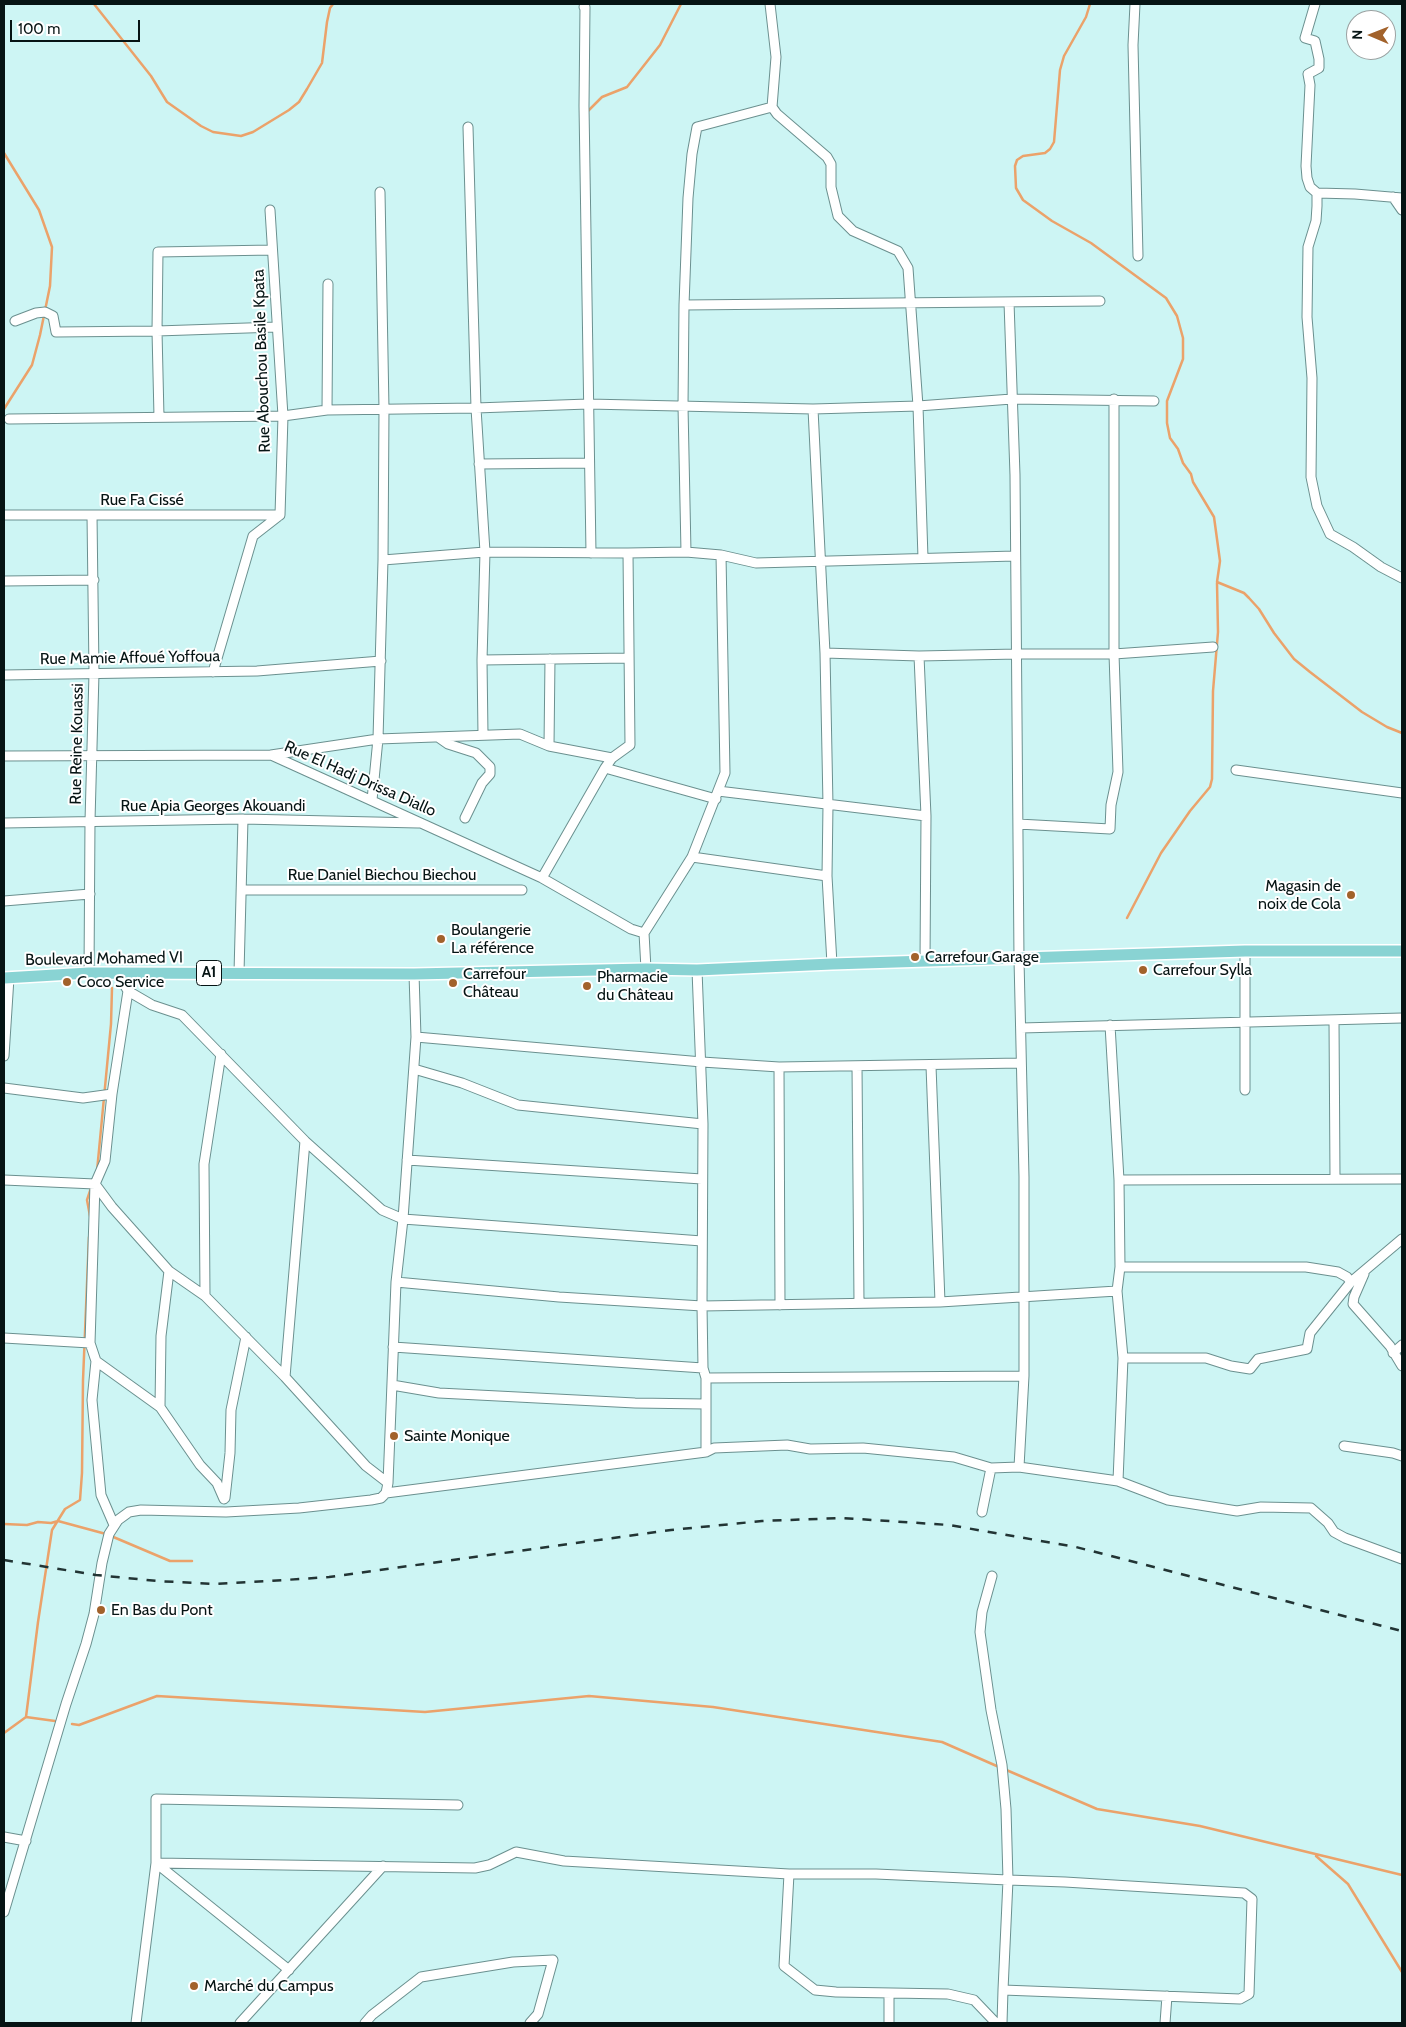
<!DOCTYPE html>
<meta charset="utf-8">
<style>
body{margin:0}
#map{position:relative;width:1406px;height:2027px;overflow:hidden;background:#cdf5f4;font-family:Cabin,sans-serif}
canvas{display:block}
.frame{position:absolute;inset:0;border:5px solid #061414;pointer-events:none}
.north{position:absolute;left:1346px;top:10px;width:50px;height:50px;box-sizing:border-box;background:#fff;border:1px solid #9ba1a1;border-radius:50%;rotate:271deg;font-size:14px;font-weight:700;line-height:20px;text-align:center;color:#061414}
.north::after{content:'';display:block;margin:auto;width:18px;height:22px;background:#a2622b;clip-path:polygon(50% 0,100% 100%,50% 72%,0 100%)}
.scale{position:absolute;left:10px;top:20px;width:130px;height:22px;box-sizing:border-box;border:2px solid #061414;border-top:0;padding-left:6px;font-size:15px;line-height:18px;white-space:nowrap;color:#061414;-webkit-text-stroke:4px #fff;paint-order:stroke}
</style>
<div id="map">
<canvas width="1406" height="2027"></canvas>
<div class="frame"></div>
<div class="north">N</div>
<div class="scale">100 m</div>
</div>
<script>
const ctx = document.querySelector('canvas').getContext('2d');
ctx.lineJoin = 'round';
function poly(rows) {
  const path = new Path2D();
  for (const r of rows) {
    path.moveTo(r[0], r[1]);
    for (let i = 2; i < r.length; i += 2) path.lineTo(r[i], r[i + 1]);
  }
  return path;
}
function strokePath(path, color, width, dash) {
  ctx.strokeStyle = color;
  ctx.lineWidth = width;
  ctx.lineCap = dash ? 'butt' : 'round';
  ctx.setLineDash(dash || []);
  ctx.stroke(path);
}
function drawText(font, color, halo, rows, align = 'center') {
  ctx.font = font + ' Cabin,sans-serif';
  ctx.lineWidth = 4;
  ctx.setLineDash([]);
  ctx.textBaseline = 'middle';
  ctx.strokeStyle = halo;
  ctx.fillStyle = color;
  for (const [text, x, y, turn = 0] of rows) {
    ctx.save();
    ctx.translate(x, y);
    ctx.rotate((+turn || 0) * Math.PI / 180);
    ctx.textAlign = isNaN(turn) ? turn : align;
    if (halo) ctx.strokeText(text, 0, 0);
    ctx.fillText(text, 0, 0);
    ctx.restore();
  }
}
strokePath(poly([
 [94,4,151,76,167,102,201,126,213,132,241,136,253,132,289,110,299,102,307,89,322,63,327,22,330,8,333,4],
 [1090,4,1086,17,1064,56,1060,70,1054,142,1050,149,1045,153,1023,156,1017,160,1015,166,1016,188,1023,200,1052,221,1091,243,1166,298,1177,316,1183,338,1183,359,1167,401,1167,423,1170,438,1178,449,1183,463,1191,474,1193,482,1214,517,1220,561,1217,582,1244,593,1249,598,1259,609,1274,633,1294,659,1310,672,1362,712,1387,727,1402,733],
 [588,111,602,97,627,87,660,45,681,4],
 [4,153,39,210,52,247,50,286,40,335,32,365,4,409],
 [1127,918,1161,853,1190,811,1210,787,1212,779,1213,691,1218,632,1217,583],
 [97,1171,111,1024,112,988],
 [90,1216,87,1200,91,1188],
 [4,1524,27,1525,38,1522,51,1523,58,1521,106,1534],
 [111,1536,170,1561,192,1561],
 [26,1717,38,1622,52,1530,65,1509,80,1500,82,1473,83,1380,89,1237],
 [72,1724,79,1725,157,1696,425,1712,589,1696,713,1707,942,1742,999,1767],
 [4,1733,26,1717,55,1721],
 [1004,1769,1097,1809,1200,1826,1402,1875],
 [1316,1856,1348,1884,1402,1972]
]), '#eba26a', 2.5);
const minor = poly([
 [770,4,776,57,772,107,777,114,827,157,831,164,831,187,838,216,853,231,898,251,908,268,918,406,923,558],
 [1135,4,1133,45,1138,256],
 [1315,4,1305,38,1315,41,1319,59,1319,68,1308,74,1310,85,1306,166,1307,178,1310,187,1317,193,1317,206,1316,221,1308,247,1307,317,1312,378,1311,477,1317,506,1330,534,1353,547,1381,567,1402,578],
 [584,7,585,7,584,106,591,553],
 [468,127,476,408,485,552,482,660,483,735],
 [1317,193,1355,194,1402,198],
 [1393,197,1402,210],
 [1009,302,1015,475,1019,959,1024,1177,1024,1376,1019,1467],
 [684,305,1100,301],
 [15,321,36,313,45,312,53,316,56,332,157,331,277,327],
 [813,409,825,653,828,805,827,876,832,964],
 [327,410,328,284],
 [159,417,157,331,158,252,272,250],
 [9,419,283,416,327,410,476,408,588,404,813,409,918,406,1012,399,1154,401],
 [479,464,589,463],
 [4,515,280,515],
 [686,552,683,406,684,305,688,198,692,154,697,127,772,107],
 [383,560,485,552,628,553,686,552,721,555,756,563,1015,556],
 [4,581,94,580],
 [825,653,919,656,1018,654,1114,654,1213,647],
 [919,656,926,816,925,961],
 [482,660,628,658],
 [213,672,253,536,280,515,283,416,270,210],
 [4,675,257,671,381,661],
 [438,737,448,744,476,753,490,767,490,774,482,783,465,818],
 [549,746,550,659],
 [271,755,378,739,520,734,549,746,612,758],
 [4,756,271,755,542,878,631,929,644,933,646,969],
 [605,768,716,799],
 [1236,770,1402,793],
 [718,791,926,816],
 [372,800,378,739,383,560,384,409,380,192],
 [4,823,243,819,418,823],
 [1018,824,1110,829,1111,805,1118,772,1114,654,1114,399],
 [692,857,827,876],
 [542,878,605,768,612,758,630,745,628,553],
 [242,890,522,890],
 [4,901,90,894],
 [644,933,692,857,725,773,721,555],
 [1245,951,1245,1090],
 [697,970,703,1124,702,1306,703,1368,706,1378,706,1452],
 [89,973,90,821,94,673,92,515],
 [239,973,243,819],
 [118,974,128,991,112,1094,105,1161,95,1184,90,1343,96,1361,160,1407,200,1465,217,1483,224,1499],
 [128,991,152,1005,182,1015,305,1141,382,1210,403,1219,702,1241],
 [1334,1020,1335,1178],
 [1110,1025,1119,1180,1120,1267,1117,1291,1123,1358,1118,1481],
 [1021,1028,1402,1018],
 [416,1037,702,1062,779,1067,1021,1063],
 [4,1056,9,978],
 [857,1066,859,1303],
 [931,1066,940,1302],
 [779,1067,780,1305],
 [414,1069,462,1083,518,1105,703,1124],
 [4,1088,83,1098,112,1094],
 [407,1160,702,1179],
 [4,1180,95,1184,112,1207,169,1271,205,1296,285,1377,366,1466,388,1483],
 [1119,1180,1402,1179],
 [1120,1267,1306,1267,1338,1272,1347,1277,1351,1282,1402,1239],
 [1364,1274,1354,1297,1353,1304,1390,1346,1402,1366],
 [396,1282,559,1297,702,1306,940,1302,1117,1291],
 [205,1296,204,1164,221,1054],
 [4,1338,90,1343],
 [393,1347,703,1368],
 [1393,1353,1402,1345],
 [1123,1358,1206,1358,1231,1366,1250,1369,1258,1359,1307,1349,1310,1333,1351,1282],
 [96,1361,92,1400,101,1495,114,1525],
 [285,1377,305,1141],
 [706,1378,1024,1376],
 [392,1385,439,1393,635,1403,705,1404],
 [160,1407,161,1336,169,1271],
 [1344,1446,1393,1453,1402,1456],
 [386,1493,388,1483,396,1282,403,1219,416,1037,414,974],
 [225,1498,230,1453,231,1410,246,1337],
 [982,1512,991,1468],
 [4,1837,26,1841],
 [156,1863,475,1868,489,1865,516,1852,564,1861,789,1874,876,1874,1008,1880,1006,1809,1002,1765,991,1710,980,1632,982,1612,992,1576],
 [156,1863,289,1970],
 [789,1874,784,1966,815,1990,836,1992,948,1994,974,2000,996,2023],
 [4,1912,66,1704,86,1644,94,1614,102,1563,109,1534,118,1520,129,1512,141,1510,226,1512,299,1508,371,1500,381,1498,386,1493,706,1452,714,1448,787,1445,810,1449,863,1448,954,1457,991,1468,1019,1467,1118,1481,1168,1500,1237,1511,1261,1507,1311,1508,1328,1523,1334,1532,1345,1538,1402,1559],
 [889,1993,889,2023],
 [136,2023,156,1863,156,1799,458,1805],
 [240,2023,383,1866],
 [365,2023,372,2015,421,1977,513,1962,553,1960,538,2014,530,2023],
 [1002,2023,1003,1990,1008,1880,1065,1882,1244,1893,1252,1899,1249,1994,1240,1999,1003,1990],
 [1165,2023,1167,1996]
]);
const major = poly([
 [4,978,89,973,414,974,646,969,697,970,832,964,1245,951,1402,951]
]);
strokePath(minor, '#6b908f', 11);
strokePath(major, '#fff', 14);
strokePath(minor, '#fff', 9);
strokePath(major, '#89d3d3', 11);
strokePath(poly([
 [4,1560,96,1575,157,1581,215,1584,270,1581,329,1577,671,1530,762,1521,842,1518,949,1525,1076,1547,1402,1631]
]), '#223434', 2.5, [9, 9]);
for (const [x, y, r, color] of [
 [1351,895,5,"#a2622b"],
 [441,939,5,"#a2622b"],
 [915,957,5,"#a2622b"],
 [1143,970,5,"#a2622b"],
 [67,982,5,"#a2622b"],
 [453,983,5,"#a2622b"],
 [587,986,5,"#a2622b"],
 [394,1436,5,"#a2622b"],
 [101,1610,5,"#a2622b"],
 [194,1986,5,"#a2622b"]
]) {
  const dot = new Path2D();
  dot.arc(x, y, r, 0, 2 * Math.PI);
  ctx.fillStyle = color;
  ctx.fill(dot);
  strokePath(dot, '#fff', 2);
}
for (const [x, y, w] of [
 [209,973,25]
]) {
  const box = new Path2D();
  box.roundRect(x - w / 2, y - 12.5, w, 25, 4);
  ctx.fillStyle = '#fff';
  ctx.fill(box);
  strokePath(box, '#061414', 1);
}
drawText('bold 15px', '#061414', null, [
 ["A1",209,973]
]);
drawText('16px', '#061414', '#fff', [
 ["Rue Abouchou Basile Kpata",262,361,-92],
 ["Rue Fa Cissé",142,500],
 ["Rue Mamie Affoué Yoffoua",130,658,-1],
 ["Rue Reine Kouassi",77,744,-89],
 ["Rue El Hadj Drissa Diallo",360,779,24],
 ["Rue Apia Georges Akouandi",213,806],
 ["Rue Daniel Biechou Biechou",382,875],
 ["Boulevard Mohamed VI",104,959,-1]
]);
drawText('16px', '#061414', '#fff', [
 ["Magasin de",1341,886,"right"],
 ["noix de Cola",1341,904,"right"],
 ["Boulangerie",451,930],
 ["La référence",451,948],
 ["Carrefour Garage",925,957],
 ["Carrefour Sylla",1153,970],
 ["Carrefour",463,974],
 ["Château",463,992],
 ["Pharmacie",597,977],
 ["du Château",597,995],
 ["Coco Service",77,982],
 ["Sainte Monique",404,1436],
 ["En Bas du Pont",111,1610],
 ["Marché du Campus",204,1986]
], 'left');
</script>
